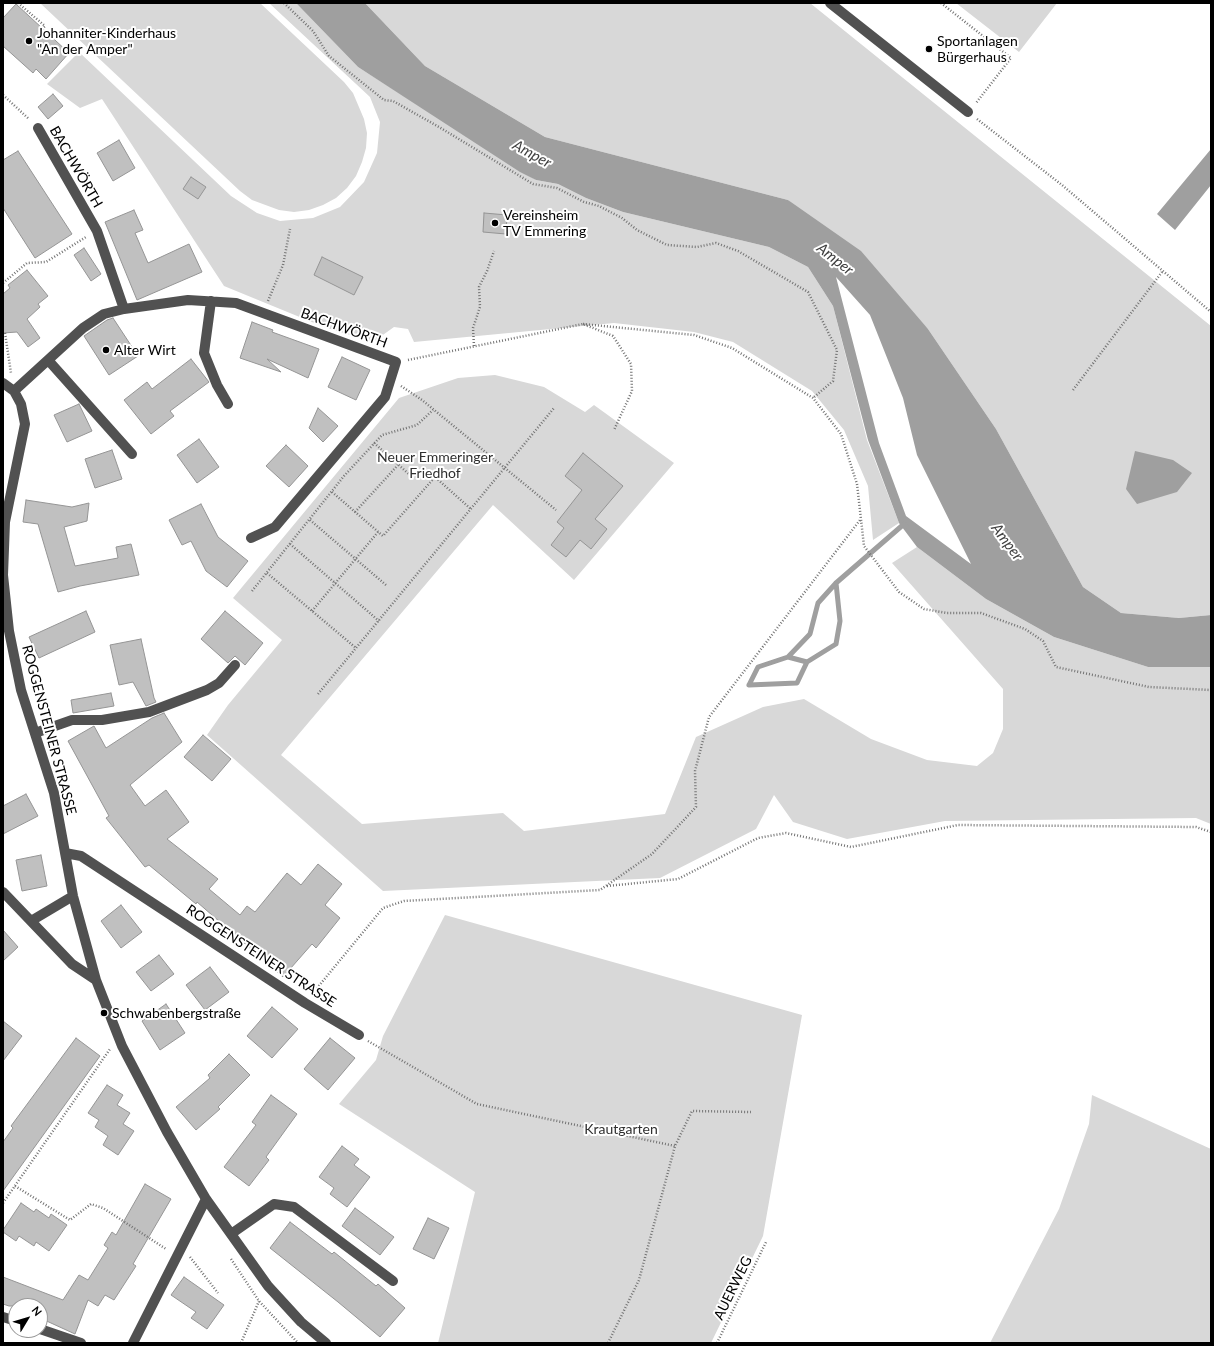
<!DOCTYPE html>
<meta charset="utf-8">
<style>
body{margin:0}
#map{position:relative;width:1214px;height:1346px;overflow:hidden;background:#fff;font-family:Lato,sans-serif}
canvas{display:block}
.frame{position:absolute;inset:0;border:4px solid #000;pointer-events:none}
.north{position:absolute;left:8px;top:1298px;width:40px;height:40px;box-sizing:border-box;background:#fff;border:1px solid #999;border-radius:50%;rotate:52deg;font-size:11px;font-weight:700;line-height:16px;text-align:center;color:#000}
.north::after{content:'';display:block;margin:auto;width:14px;height:18px;background:#000;clip-path:polygon(50% 0,100% 100%,50% 72%,0 100%)}
</style>
<div id="map">
<canvas width="1214" height="1346"></canvas>
<div class="frame"></div>
<div class="north">N</div>
</div>
<script>
const ctx = document.querySelector('canvas').getContext('2d');
ctx.lineJoin = 'round';
function fillPath(path, color) {
  ctx.fillStyle = color;
  ctx.fill(path, 'evenodd');
}
function poly(rows) {
  const path = new Path2D();
  for (const r of rows) {
    path.moveTo(r[0], r[1]);
    for (let i = 2; i < r.length; i += 2) path.lineTo(r[i], r[i + 1]);
  }
  return path;
}
function strokePath(path, color, width, dash) {
  ctx.strokeStyle = color;
  ctx.lineWidth = width;
  ctx.lineCap = dash ? 'butt' : 'round';
  ctx.setLineDash(dash || []);
  ctx.stroke(path);
}
function drawText(font, color, halo, rows, align = 'center') {
  ctx.font = font + ' Lato,sans-serif';
  ctx.lineWidth = 4;
  ctx.setLineDash([]);
  ctx.textBaseline = 'middle';
  ctx.strokeStyle = halo;
  ctx.fillStyle = color;
  for (const [text, x, y, turn = 0] of rows) {
    ctx.save();
    ctx.translate(x, y);
    ctx.rotate((+turn || 0) * Math.PI / 180);
    ctx.textAlign = isNaN(turn) ? turn : align;
    if (halo) ctx.strokeText(text, 0, 0);
    ctx.fillText(text, 0, 0);
    ctx.restore();
  }
}
fillPath(poly([
 [40,3,260,3,344,82,353,93,364,119,367,133,366,148,362,162,356,176,347,188,336,198,323,205,309,210,294,212,279,210,252,200,240,191],
 [269,3,296,3,358,67,536,180,558,184,586,198,623,212,769,247,808,267,833,306,867,440,899,523,873,540,868,486,844,430,812,391,733,342,694,332,614,323,414,342,408,329,394,327,373,342,324,327,224,286,102,99,80,108,47,84,79,52,231,196,257,213,280,221,313,218,340,207,364,182,377,153,380,122,370,97],
 [365,3,810,3,1211,326,1211,615,1179,618,1121,613,1083,587,996,429,928,329,788,200,545,137,425,66],
 [956,3,1057,3,1019,52],
 [495,375,544,387,585,412,594,405,674,463,574,580,493,505,281,755,362,824,503,813,524,831,665,814,696,737,763,707,804,699,871,739,927,760,977,766,993,753,1003,729,1003,689,892,563,917,547,986,599,1054,637,1148,667,1211,667,1211,824,1196,818,945,821,847,839,793,822,774,795,756,829,660,878,383,891,207,735,228,705,282,640,233,598,399,398,458,378],
 [445,915,802,1015,763,1236,711,1343,438,1343,475,1192,339,1104,376,1060,383,1036],
 [1092,1095,1211,1149,1211,1343,990,1343,1059,1209,1089,1124]
]), '#d8d8d8');
fillPath(poly([
 [296,3,365,3,425,66,545,137,788,200,861,251,928,329,996,429,1083,587,1121,613,1179,618,1211,615,1211,667,1148,667,1054,637,986,599,917,547,899,523,868,440,833,306,808,267,769,247,623,212,586,198,558,184,536,180,520,172,358,67],
 [836,277,870,315,903,398,917,455,971,564,906,516,879,443],
 [1211,149,1211,185,1175,230,1157,214],
 [1135,451,1173,460,1192,473,1177,492,1137,504,1126,489]
]), '#9f9f9f');
strokePath(poly([
 [788,657,807,662],
 [749,685,758,667,788,657,810,634,818,603,836,583,904,524,906,526],
 [749,685,797,683,807,662,836,644,840,621,836,583]
]), '#9f9f9f', 5);
const building = poly([
 [16,4,69,53,46,79,36,69,33,73,3,46,3,18,16,4],
 [53,94,63,106,48,119,38,107,53,94],
 [119,140,135,168,113,181,97,153,119,140],
 [18,151,72,234,35,258,3,208,3,160,18,151],
 [191,177,206,187,198,199,183,189,191,177],
 [134,210,143,230,135,233,148,263,189,244,202,272,137,300,105,222,134,210],
 [484,213,507,215,506,234,483,232,484,213],
 [84,248,101,274,91,281,74,255,84,248],
 [322,257,363,277,354,295,314,275,322,257],
 [27,270,48,296,38,304,40,307,27,319,40,338,28,347,17,332,3,333,3,294,10,288,8,285,27,270],
 [113,318,138,356,109,375,84,336,107,320,113,318],
 [252,322,273,330,272,332,319,349,308,378,267,359,281,372,240,358,252,322],
 [342,357,370,370,356,400,328,387,342,357],
 [191,359,209,382,170,411,174,416,151,434,124,400,147,382,152,389,191,359],
 [79,404,92,431,67,442,54,415,79,404],
 [318,408,338,426,323,442,309,428,318,408],
 [199,439,219,467,197,483,177,455,199,439],
 [286,445,308,466,289,487,266,466,286,445],
 [112,450,122,479,95,488,85,459,112,450],
 [583,453,623,486,595,519,607,529,591,549,580,540,566,557,551,545,564,528,557,522,582,490,565,476,583,453],
 [26,500,72,507,89,503,87,521,64,527,75,566,118,558,116,547,131,544,139,575,80,586,58,592,38,524,23,522,26,500],
 [201,504,218,537,248,561,227,587,206,571,191,541,182,545,169,520,201,504],
 [86,611,95,632,39,658,29,637,86,611],
 [225,611,263,643,245,665,235,656,228,663,201,639,225,611],
 [141,639,154,698,156,702,146,706,133,682,119,685,110,645,141,639],
 [111,693,114,706,73,713,71,700,111,693],
 [164,713,182,742,130,785,145,806,166,790,189,822,167,839,218,879,209,889,240,915,247,906,255,912,287,873,301,885,318,864,342,884,325,905,340,918,316,948,312,944,283,977,197,902,196,904,149,865,145,867,106,818,109,816,68,741,94,726,106,748,152,718,164,713],
 [203,735,231,759,212,781,184,757,203,735],
 [26,794,38,816,3,834,3,806,26,794],
 [41,855,47,886,22,891,16,860,41,855],
 [121,905,142,932,121,948,101,921,121,905],
 [3,930,18,947,3,961,3,930],
 [159,955,174,974,151,991,136,972,159,955],
 [210,967,229,992,205,1010,186,985,210,967],
 [166,1004,185,1033,160,1050,142,1021,166,1004],
 [272,1007,298,1029,272,1058,247,1036,272,1007],
 [3,1021,22,1036,3,1061,3,1021],
 [76,1038,100,1056,3,1191,3,1142,13,1128,11,1126,76,1038],
 [330,1038,355,1058,328,1090,304,1069,330,1038],
 [229,1054,250,1075,218,1107,220,1109,196,1130,176,1107,210,1078,208,1075,229,1054],
 [107,1085,123,1095,117,1105,130,1113,123,1124,134,1131,118,1155,103,1145,108,1136,95,1127,99,1120,88,1113,107,1085],
 [271,1095,297,1114,266,1157,269,1160,249,1186,224,1167,256,1125,252,1122,271,1095],
 [342,1146,359,1159,354,1165,370,1177,347,1207,330,1194,334,1188,319,1177,342,1146],
 [145,1184,171,1199,133,1264,136,1266,114,1300,105,1295,98,1306,88,1300,75,1334,40,1318,40,1306,9,1306,3,1304,3,1277,63,1300,79,1275,88,1280,108,1248,104,1245,112,1232,116,1235,145,1184],
 [21,1203,34,1212,36,1209,49,1218,51,1214,67,1225,49,1251,36,1242,34,1246,19,1236,16,1241,3,1232,3,1230,21,1203],
 [355,1208,394,1237,380,1255,342,1226,355,1208],
 [428,1218,449,1228,434,1259,413,1249,428,1218],
 [290,1222,332,1254,334,1252,376,1286,378,1284,405,1308,380,1337,338,1302,270,1248,290,1222],
 [184,1277,224,1305,207,1329,191,1318,196,1312,171,1295,184,1277]
]);
fillPath(building, '#c0c0c0');
strokePath(building, '#959595', 1);
strokePath(poly([
 [18,3,45,26,42,29],
 [284,3,313,31,329,56,384,100,393,101,439,127,533,184,557,188,584,202,599,206,622,218,637,230,667,245,697,247,716,243,738,251,808,292,837,350,833,381,813,398],
 [941,3,1011,58,976,103],
 [3,95,29,119],
 [977,119,1062,185,1211,312],
 [3,283,27,263,46,262,86,237],
 [268,301,283,265,290,229],
 [583,324,694,335,732,348,813,398,841,434,857,484,864,546,899,592,924,609,947,613,981,613,1025,629,1043,641,1056,667,1149,687,1211,690],
 [5,333,11,373],
 [474,346,473,328,480,307,479,287,487,271,494,251],
 [408,360,583,324,613,336,631,364,632,391,614,430],
 [401,386,422,400,556,510],
 [1073,390,1162,272],
 [374,443,411,476,434,477],
 [332,492,383,536,435,477,471,509],
 [355,512,398,465],
 [310,520,386,585],
 [290,544,379,621],
 [267,573,356,648],
 [252,591,344,476,382,435,417,425,433,410],
 [312,611,378,532],
 [318,694,554,408],
 [607,886,678,879,758,838,786,833,851,847,958,825,1196,827,1211,832],
 [313,993,383,908,404,901,600,890,652,854,696,807,695,771,709,717,860,520],
 [368,1041,477,1104,675,1146],
 [15,1186,70,1220,91,1204,103,1208,166,1249],
 [3,1203,110,1049],
 [190,1257,218,1293],
 [231,1259,259,1301,298,1343],
 [241,1343,259,1301],
 [608,1343,639,1280,675,1146,692,1111,751,1112],
 [717,1343,766,1242]
]), '#737373', 2.5, [1, 2]);
strokePath(poly([
 [830,3,968,112],
 [38,128,97,231,124,309],
 [211,301,204,353,217,385,228,404],
 [48,360,132,454],
 [3,383,14,391,21,404,25,424,5,522,3,575,9,631,21,690,54,793,73,896,96,980,122,1046,167,1132,206,1199,268,1286,301,1322,326,1343],
 [14,391,83,328,104,314,124,309,188,300,236,303,396,362,385,397,275,527,251,538],
 [35,733,72,720,102,720,149,712,207,690,219,683,235,665],
 [65,853,81,856,305,1003,359,1035],
 [3,892,72,964,96,980],
 [31,921,73,896],
 [231,1234,274,1204,294,1207,393,1281],
 [3,1317,16,1321],
 [40,1329,81,1343],
 [133,1343,206,1199]
]), '#515151', 10);
for (const [x, y, r, color] of [
 [29,41,4,"#000"],
 [929,49,4,"#000"],
 [495,223,4,"#000"],
 [106,350,4,"#000"],
 [104,1013,4,"#000"]
]) {
  const dot = new Path2D();
  dot.arc(x, y, r, 0, 2 * Math.PI);
  ctx.fillStyle = color;
  ctx.fill(dot);
  strokePath(dot, '#fff', 1.5);
}
drawText('14px', '#000', '#fff', [
 ["Johanniter-Kinderhaus",37,33],
 ["\"An der Amper\"",37,49],
 ["Sportanlagen",937,41],
 ["Bürgerhaus",937,57],
 ["Vereinsheim",503,215],
 ["TV Emmering",503,231],
 ["Alter Wirt",114,350],
 ["Schwabenbergstraße",112,1013]
], 'left');
drawText('14px', '#000', '#fff', [
 ["BACHWÖRTH",76,167,60],
 ["BACHWÖRTH",344,328,20],
 ["ROGGENSTEINER STRASSE",49,730,75],
 ["ROGGENSTEINER STRASSE",261,956,33],
 ["AUERWEG",733,1288,-64]
]);
drawText('14px', '#2f2f2f', '#fff', [
 ["Neuer Emmeringer",435,457],
 ["Friedhof",435,473],
 ["Krautgarten",621,1129]
]);
drawText('italic 15px', '#404040', '#fff', [
 ["Amper",532,154,29],
 ["Amper",835,259,38],
 ["Amper",1007,542,53]
]);
</script>
